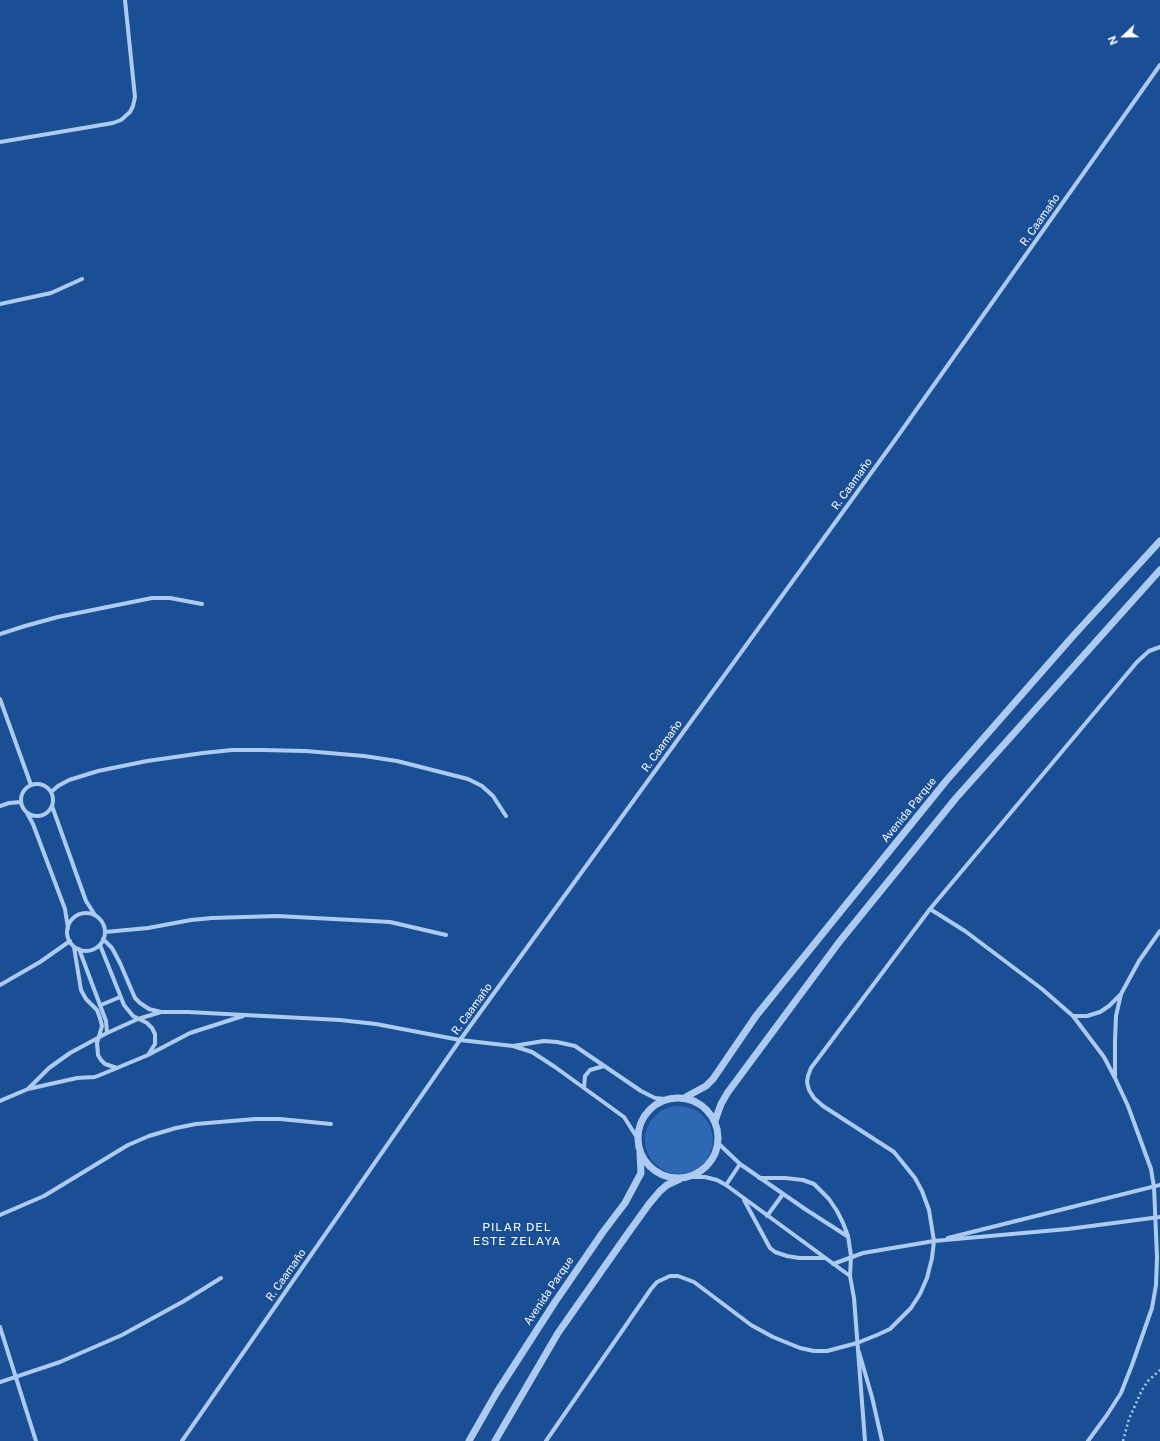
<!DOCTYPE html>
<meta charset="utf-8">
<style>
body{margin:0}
#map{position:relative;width:1160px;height:1441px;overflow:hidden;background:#1a4f96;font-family:"Public Sans",sans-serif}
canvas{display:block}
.north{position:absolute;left:1104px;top:16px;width:40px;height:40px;-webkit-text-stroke:3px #1a4f96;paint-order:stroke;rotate:248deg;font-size:11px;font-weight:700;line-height:16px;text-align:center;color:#fff}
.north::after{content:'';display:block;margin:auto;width:14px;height:18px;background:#fff;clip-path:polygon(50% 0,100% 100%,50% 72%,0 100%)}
</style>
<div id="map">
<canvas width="1160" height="1441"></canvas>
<div class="north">N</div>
</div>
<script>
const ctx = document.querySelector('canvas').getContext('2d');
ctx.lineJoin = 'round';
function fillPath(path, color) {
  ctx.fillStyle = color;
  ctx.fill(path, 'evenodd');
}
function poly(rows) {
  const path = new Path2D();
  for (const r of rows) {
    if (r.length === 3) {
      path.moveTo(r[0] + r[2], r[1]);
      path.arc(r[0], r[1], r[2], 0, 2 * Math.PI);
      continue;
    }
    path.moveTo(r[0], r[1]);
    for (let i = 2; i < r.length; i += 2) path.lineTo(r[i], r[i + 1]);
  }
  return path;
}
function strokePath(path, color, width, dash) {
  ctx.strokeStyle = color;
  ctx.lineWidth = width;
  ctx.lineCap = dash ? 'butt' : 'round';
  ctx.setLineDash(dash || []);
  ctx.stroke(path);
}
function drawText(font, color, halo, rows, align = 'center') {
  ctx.font = font + ' "Public Sans",sans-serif';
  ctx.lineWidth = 4;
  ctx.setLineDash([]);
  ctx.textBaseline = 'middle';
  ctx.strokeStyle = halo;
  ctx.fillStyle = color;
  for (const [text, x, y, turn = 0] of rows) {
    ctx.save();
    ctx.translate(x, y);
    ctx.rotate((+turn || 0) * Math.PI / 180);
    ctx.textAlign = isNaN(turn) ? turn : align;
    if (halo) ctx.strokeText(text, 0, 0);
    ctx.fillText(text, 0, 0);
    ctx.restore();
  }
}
fillPath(poly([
 [679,1140,34]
]), '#2e68b4');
strokePath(poly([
 [1123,1441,1129,1419,1142,1390,1148,1381,1160,1370]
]), '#adcbf0', 2.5, [2, 3]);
strokePath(poly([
 [0,142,113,123,121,120,130,112,133,106,135,97,125,0],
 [0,304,51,293,82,279],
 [0,634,25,626,58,617,152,598,170,598,202,604],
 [0,699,31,785],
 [37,800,16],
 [51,792,58,786,69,780,98,771,147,761,203,753,232,750,262,750,306,751,364,756,397,761,468,779,482,786,493,796,506,816],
 [0,806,9,803,21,802],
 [52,806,86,901,95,915],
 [27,813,33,824,65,909,68,928],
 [930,909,965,931,1042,989,1073,1016],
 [86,932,19],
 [105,932,148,928,191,920,212,918,277,916,390,922,446,935],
 [103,939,112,948,120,963,135,998,140,1003,149,1009,161,1012],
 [100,945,124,1005,133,1016,147,1023,152,1028,155,1034,155,1044,148,1055],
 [74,947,81,990,86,999,97,1010,100,1018,102,1026,97,1043,98,1055,101,1060,105,1064,117,1068],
 [79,949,106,1021,107,1033],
 [0,985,40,962,70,941],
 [1121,994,1139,961,1160,931],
 [101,1005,120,997],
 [513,1046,544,1041,557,1042,575,1046,641,1091,655,1098,666,1099],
 [584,1088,585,1076,590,1070,604,1066],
 [28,1089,49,1068,70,1053,107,1033,138,1019,161,1012,188,1012,340,1020,376,1024,460,1040,513,1046,532,1052,555,1067,624,1117,638,1139],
 [0,1101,28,1089,77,1078,95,1077,105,1073,148,1055,190,1033,243,1016],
 [719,1144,740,1164,805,1209,847,1236],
 [691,1177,705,1177,717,1180,726,1185,850,1276],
 [759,1178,785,1178,803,1180,814,1184,829,1199,837,1211,843,1223,848,1236,851,1256,850,1276,854,1298,865,1441],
 [726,1185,740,1164],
 [744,1200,770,1248,775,1252,787,1256,799,1258,824,1258],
 [0,1215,44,1196,128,1145,149,1136,176,1128,196,1124,255,1119,280,1119,331,1124],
 [767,1216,783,1194],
 [948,1238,1160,1185],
 [833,1264,863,1253,934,1241,1068,1229,1160,1217],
 [0,1327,36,1441],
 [859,1352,872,1397,882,1441],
 [0,1382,60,1362,122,1335,184,1301,221,1278],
 [182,1441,460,1040,895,440,1160,65],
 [546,1441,651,1289,657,1282,670,1276,678,1276,694,1282,751,1325,773,1337,800,1348,814,1351,827,1351,857,1343,877,1335,890,1329,911,1308,920,1294,927,1278,932,1258,934,1241,929,1210,922,1191,915,1178,894,1152,823,1106,814,1098,809,1090,807,1082,808,1076,811,1068,930,909,1137,662,1149,651,1160,647],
 [1088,1441,1107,1415,1121,1393,1132,1365,1152,1308,1156,1285,1157,1257,1154,1187,1151,1169,1128,1106,1115,1078,1104,1057,1073,1016,1087,1016,1100,1012,1109,1006,1121,994,1116,1016,1115,1040,1115,1078]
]), '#adcbf0', 4);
strokePath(poly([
 [678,1138,40],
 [684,1098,706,1086,713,1079,756,1016,946,781,1073,636,1160,541],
 [715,1121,721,1104,728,1092,840,941,956,798,1160,570],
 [469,1441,497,1392,555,1302,603,1232,625,1203,641,1173,640,1153],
 [495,1441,558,1333,626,1236,649,1204,660,1191,667,1185,680,1179]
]), '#adcbf0', 7);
drawText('11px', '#fff', '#1a4f96', [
 ["R. Caamaño",1040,220,-55],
 ["R. Caamaño",852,484,-54],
 ["R. Caamaño",662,746,-54],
 ["Avenida Parque",909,810,-51],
 ["R. Caamaño",472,1009,-54],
 ["R. Caamaño",286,1275,-55],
 ["Avenida Parque",549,1291,-56]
]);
ctx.letterSpacing = '1px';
drawText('12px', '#fff', '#1a4f96', [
 ["PILAR DEL",517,1227],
 ["ESTE ZELAYA",517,1241]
]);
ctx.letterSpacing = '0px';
</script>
